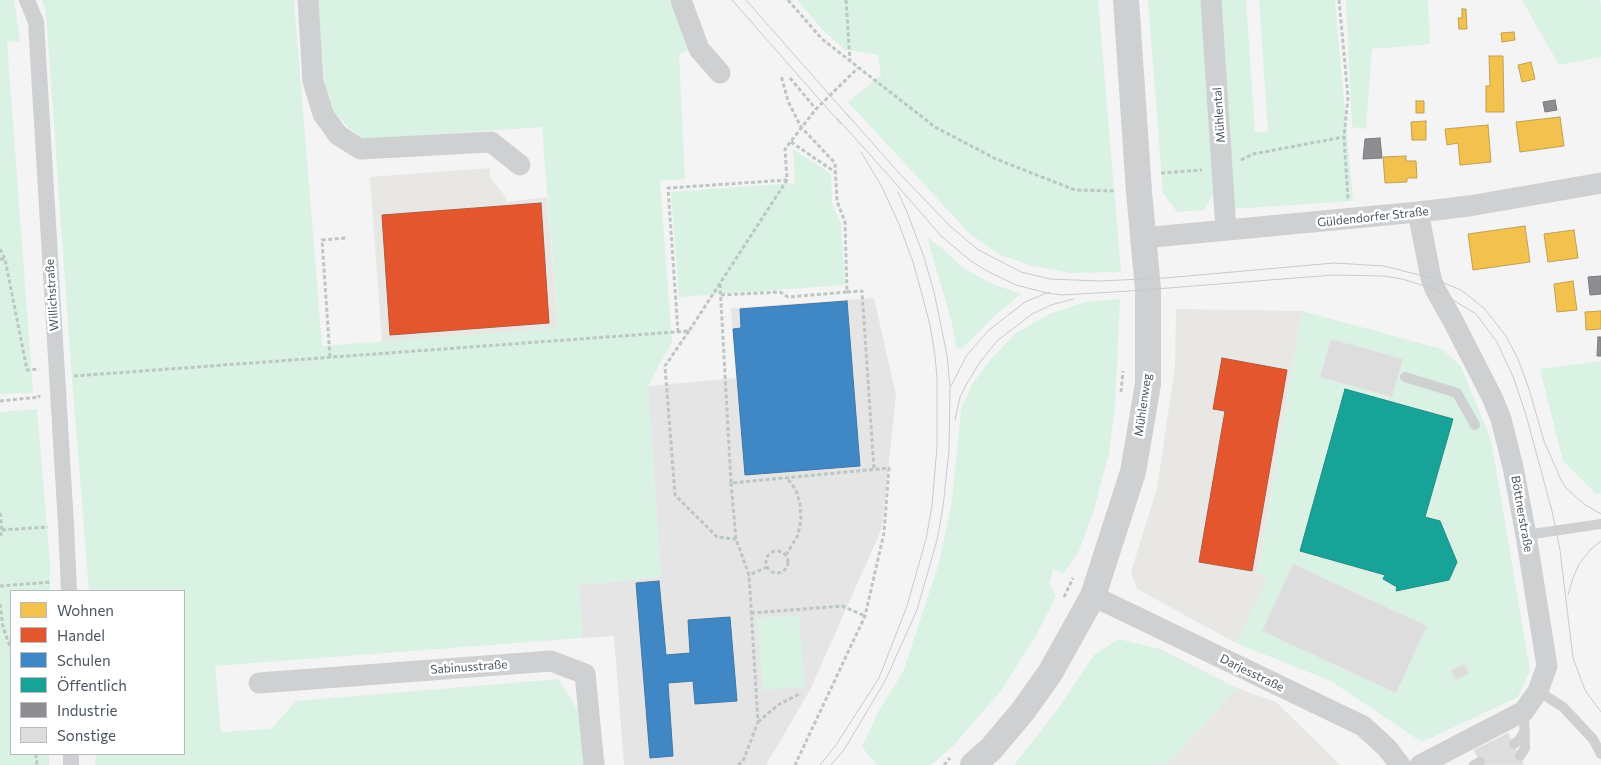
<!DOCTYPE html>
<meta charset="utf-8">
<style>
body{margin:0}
#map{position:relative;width:1601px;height:765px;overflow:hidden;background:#f4f4f4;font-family:Commissioner,sans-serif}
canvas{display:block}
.legend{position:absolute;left:10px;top:590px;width:175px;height:165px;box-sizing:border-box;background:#fff;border:1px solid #b7bbc0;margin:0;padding:6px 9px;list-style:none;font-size:15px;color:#4a5661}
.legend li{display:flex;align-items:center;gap:10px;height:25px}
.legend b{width:25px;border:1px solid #b7bbc0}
</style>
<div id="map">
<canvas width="1601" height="765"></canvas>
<ul class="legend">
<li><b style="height:14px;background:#f2c14e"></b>Wohnen</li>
<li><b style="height:14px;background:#e4572e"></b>Handel</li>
<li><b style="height:14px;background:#3f88c5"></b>Schulen</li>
<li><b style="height:14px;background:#17a398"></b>Öffentlich</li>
<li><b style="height:14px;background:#8d8d92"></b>Industrie</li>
<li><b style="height:14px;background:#ddddde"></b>Sonstige</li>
</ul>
</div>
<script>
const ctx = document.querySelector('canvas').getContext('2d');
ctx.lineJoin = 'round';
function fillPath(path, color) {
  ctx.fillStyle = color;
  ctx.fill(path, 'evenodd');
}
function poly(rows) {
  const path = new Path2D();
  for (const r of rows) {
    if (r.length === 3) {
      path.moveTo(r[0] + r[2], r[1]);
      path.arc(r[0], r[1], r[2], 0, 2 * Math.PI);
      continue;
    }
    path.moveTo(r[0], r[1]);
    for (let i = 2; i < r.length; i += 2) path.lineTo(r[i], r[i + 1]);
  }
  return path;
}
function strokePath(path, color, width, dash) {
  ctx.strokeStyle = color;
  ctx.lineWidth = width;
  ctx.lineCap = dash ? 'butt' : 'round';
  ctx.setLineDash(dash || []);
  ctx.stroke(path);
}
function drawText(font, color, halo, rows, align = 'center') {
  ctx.font = font + ' Commissioner,sans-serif';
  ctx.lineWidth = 5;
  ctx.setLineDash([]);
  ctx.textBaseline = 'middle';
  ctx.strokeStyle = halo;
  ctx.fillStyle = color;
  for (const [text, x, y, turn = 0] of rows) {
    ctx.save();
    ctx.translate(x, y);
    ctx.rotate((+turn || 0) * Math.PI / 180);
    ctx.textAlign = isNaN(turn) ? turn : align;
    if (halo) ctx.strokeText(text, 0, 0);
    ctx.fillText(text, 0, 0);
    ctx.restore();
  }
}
fillPath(poly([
 [490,168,490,178,506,197,507,202,547,197,558,329,382,342,370,177],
 [1176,309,1302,311,1258,572,1268,578,1236,643,1137,589,1131,572,1157,488,1175,367],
 [1237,688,1276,702,1340,765,1166,765]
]), '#e8e7e3');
fillPath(poly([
 [874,298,896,395,882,528,810,690,766,765,624,765,614,636,582,638,579,585,661,577,648,386,736,378,731,308]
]), '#e6e5e6');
fillPath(poly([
 [0,0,14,0,20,41,7,42,33,393,0,394],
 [42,0,294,0,322,346,558,328,542,127,364,139,348,127,331,108,325,89,318,0,668,0,678,13,690,50,679,54,685,179,660,181,672,342,648,386,661,577,579,585,582,638,215,666,221,732,271,729,296,701,558,679,579,712,585,765,95,765,96,754,184,754,184,591,89,591,71,365,46,12],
 [797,0,1098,0,1121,272,1070,273,1033,266,1000,255,970,234,848,102,881,75,878,55,844,49,823,30],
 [1148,0,1207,0,1218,186,1204,210,1177,212,1163,193],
 [1217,0,1246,0,1255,132,1268,131,1259,0,1335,0,1353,201,1231,209],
 [1346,0,1428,0,1430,44,1372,49,1366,129,1352,127],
 [1522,0,1598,0,1601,3,1601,57,1559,65],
 [793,149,831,174,832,203,841,224,845,285,679,297,671,192,795,183],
 [927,237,944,250,962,267,990,283,1021,294,991,319,963,348,957,349,952,323],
 [1120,299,1115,407,1109,453,1093,513,1079,551,1064,573,1053,569,1049,583,1056,597,1034,639,1000,692,954,745,931,765,877,765,862,747,878,712,903,672,939,563,952,501,961,409,972,384,992,358,1015,334,1049,314,1085,302],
 [1302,311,1442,349,1461,366,1491,440,1530,670,1518,697,1422,742,1331,681,1236,643,1268,578,1258,573],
 [1601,361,1601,493,1596,494,1563,461,1540,369],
 [37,409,50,565,50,591,11,591,11,754,49,754,49,765,0,765,0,412],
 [799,615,805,687,763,690,757,618],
 [1119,639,1160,649,1237,688,1166,765,1014,765,1055,713,1094,655]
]), '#d9f2e3');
const homes = poly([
 [1462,9,1466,9,1467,29,1459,29,1458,18,1462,18,1462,9],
 [1514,32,1515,40,1502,42,1501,33,1514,32],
 [1489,56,1503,56,1504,112,1486,112,1486,86,1490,86,1489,56],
 [1531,62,1535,79,1522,82,1518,65,1531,62],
 [1416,101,1424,101,1424,113,1416,113,1416,101],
 [1560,117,1564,146,1520,152,1516,122,1560,117],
 [1426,121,1426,140,1412,140,1411,122,1426,121],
 [1488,125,1491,162,1460,165,1458,143,1447,145,1445,129,1488,125],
 [1406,156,1406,161,1416,161,1417,178,1407,178,1407,182,1385,183,1383,157,1406,156],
 [1525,226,1530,262,1473,270,1468,234,1525,226],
 [1574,230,1578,258,1548,262,1544,234,1574,230],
 [1573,281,1577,310,1557,312,1554,284,1573,281],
 [1601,311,1601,329,1586,330,1585,312,1601,311]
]);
fillPath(homes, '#f2c14e');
strokePath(homes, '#c0a154', 1);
const shops = poly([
 [541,203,549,323,390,335,382,215,541,203],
 [1222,358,1287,370,1252,571,1199,562,1225,411,1213,409,1222,358]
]);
fillPath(shops, '#e4572e');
strokePath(shops, '#b6573d', 1);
const schools = poly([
 [847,301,860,466,745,475,733,329,741,328,740,309,847,301],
 [659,581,666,655,690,653,688,620,730,617,737,701,695,704,693,681,668,683,673,756,650,758,636,583,659,581]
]);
fillPath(schools, '#3f88c5');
strokePath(schools, '#4279a7', 1);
const public = poly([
 [1345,389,1453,419,1425,517,1440,521,1457,562,1449,580,1396,591,1397,587,1383,579,1385,575,1300,551,1345,389]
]);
fillPath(public, '#17a398');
strokePath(public, '#268c88', 1);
const industry = poly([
 [1555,100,1557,110,1545,112,1543,102,1555,100],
 [1380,138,1382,158,1363,159,1365,139,1380,138],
 [1601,276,1601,294,1590,295,1588,277,1601,276],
 [1598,337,1601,337,1601,356,1597,356,1598,337]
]);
fillPath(industry, '#8d8d92');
strokePath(industry, '#797c83', 1);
const building = poly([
 [1331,339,1403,359,1392,397,1320,377,1331,339],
 [1293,564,1427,626,1396,693,1262,631,1293,564],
 [1465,664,1469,674,1455,680,1451,670,1465,664],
 [1508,733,1524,765,1481,765,1474,750,1508,733]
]);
fillPath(building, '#ddddde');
strokePath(building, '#e5e6e7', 1);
strokePath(poly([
 [788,0,822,39,935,127,996,159,1075,190,1116,191],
 [846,0,850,61],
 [1339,0,1348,97,1344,137,1348,199],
 [790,78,816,109],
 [791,142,835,172],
 [1241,160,1253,154,1344,137],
 [1161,173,1202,170],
 [0,249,5,259],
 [0,259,5,259,27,370,39,369],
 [720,284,731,483,889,468,884,533,865,616,795,765],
 [847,292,862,291,874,470],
 [721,295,780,292,788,297,847,292,845,222,837,201,835,163,801,127,788,101,781,75],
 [689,331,665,366,675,495,717,537,736,539],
 [678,332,668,188,787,180],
 [330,357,322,240,346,238],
 [74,376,689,331,787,180,785,149,816,109,858,68],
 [1121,392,1123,371],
 [0,401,39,397,39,395],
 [731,483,736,539,749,575,767,567],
 [0,513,2,530,0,538],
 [2,530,48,527],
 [777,562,11],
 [786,555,798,535,801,519,800,504,796,490,787,478],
 [0,586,52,582],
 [1064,597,1073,578],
 [0,604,3,627,11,649],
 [751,613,842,606,865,616],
 [758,722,778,705,801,693],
 [36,754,37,765],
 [738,765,743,761,758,722,749,575],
 [944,765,950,758]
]), '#bcc7c4', 3, [4, 2.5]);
strokePath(poly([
 [1405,377,1457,393,1475,425],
 [1526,535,1601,524],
 [1538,691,1563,707,1593,739,1601,754],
 [1514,744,1520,739,1525,730],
 [1520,756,1525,748,1524,711],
 [1474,765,1480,762]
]), '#ced0d2', 10);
strokePath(poly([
 [27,0,36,22,66,525,69,591],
 [71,754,71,765]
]), '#ced0d2', 16);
strokePath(poly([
 [308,0,313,81,323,114,338,135,360,149,491,142,520,165],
 [681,0,699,49,720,73],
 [1211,0,1226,230],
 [1418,212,1431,278,1435,289,1452,319,1492,397,1501,419,1513,467,1526,535,1547,666,1538,691,1524,711,1420,765],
 [1143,238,1418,212,1469,206,1601,183],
 [1093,596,1363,726,1387,748,1400,765],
 [259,683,551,661,585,674,594,765]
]), '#ced0d2', 21);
strokePath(poly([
 [973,765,991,749,1023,711,1050,673,1093,596,1133,472,1148,384,1148,289,1139,192,1126,0]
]), '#ced0d2', 26);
strokePath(poly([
 [732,0,841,124],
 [746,0,850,118],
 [846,113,898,172,950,226,977,249,1021,272,1050,279,1099,281,1165,278,1334,263,1384,266,1431,278,1461,290,1484,308,1506,336,1518,359,1528,386,1544,441,1561,480,1566,488,1584,504,1601,514],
 [837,118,890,177,941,236,971,261,989,272,1016,285,1047,293,1062,295,1130,291,1333,275,1384,276,1402,279,1435,289,1476,314,1497,342,1514,379,1526,415,1552,511,1560,550,1573,658,1585,690,1601,712],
 [951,386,967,355,989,330,1025,302,1049,292],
 [955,420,960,397,966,385,980,362,997,341,1032,314,1051,305,1073,299],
 [1568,595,1573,578,1579,564,1591,549,1601,541],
 [820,765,836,745,879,678,907,606,926,539,932,506,937,447,937,378,935,356,930,325,921,291,913,262,899,224,881,185,861,152],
 [831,765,844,750,885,681,917,610,937,540,943,507,949,450,950,387,947,355,934,292,924,257,907,212,898,192]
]), '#c9cacc', 1);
drawText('12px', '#4a5661', '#fff', [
 ["Mühlental",1219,115,-94],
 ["Güldendorfer Straße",1373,217,-6],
 ["Willichstraße",52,295,-94],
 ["Mühlenweg",1143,405,-82],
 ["Böttnerstraße",1522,514,80],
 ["Sabinusstraße",469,667,-4],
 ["Darjesstraße",1252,673,26]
]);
</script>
